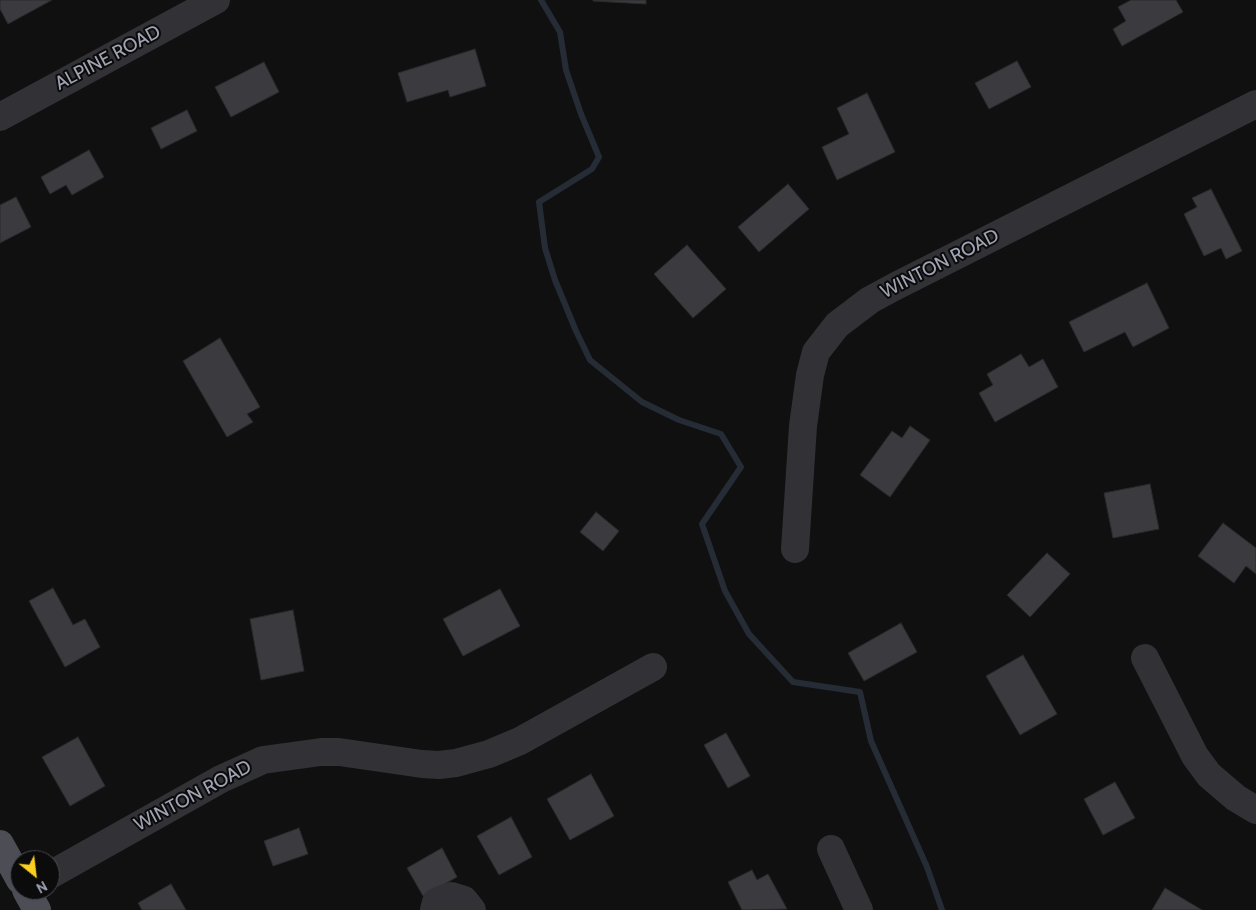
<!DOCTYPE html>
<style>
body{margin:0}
#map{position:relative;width:1256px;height:910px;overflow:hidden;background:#101011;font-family:Cabin,sans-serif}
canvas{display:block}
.north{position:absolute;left:10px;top:850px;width:50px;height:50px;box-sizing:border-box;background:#0b0b0c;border:1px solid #47484f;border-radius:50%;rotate:151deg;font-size:14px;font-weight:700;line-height:20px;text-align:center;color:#a0a3b3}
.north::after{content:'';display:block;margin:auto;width:18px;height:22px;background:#facf1f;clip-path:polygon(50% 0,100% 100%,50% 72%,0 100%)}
</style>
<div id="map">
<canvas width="1256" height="910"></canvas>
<div class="north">N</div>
</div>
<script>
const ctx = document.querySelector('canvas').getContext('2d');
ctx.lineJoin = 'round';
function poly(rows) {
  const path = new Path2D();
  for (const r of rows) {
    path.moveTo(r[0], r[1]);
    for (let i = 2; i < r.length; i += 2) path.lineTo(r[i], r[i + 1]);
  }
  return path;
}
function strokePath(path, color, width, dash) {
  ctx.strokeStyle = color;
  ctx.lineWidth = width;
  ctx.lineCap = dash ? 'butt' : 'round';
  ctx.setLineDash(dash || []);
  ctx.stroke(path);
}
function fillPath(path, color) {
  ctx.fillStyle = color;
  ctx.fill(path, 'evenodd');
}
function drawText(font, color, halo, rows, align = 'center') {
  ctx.font = font + ' Cabin,sans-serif';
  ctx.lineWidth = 4;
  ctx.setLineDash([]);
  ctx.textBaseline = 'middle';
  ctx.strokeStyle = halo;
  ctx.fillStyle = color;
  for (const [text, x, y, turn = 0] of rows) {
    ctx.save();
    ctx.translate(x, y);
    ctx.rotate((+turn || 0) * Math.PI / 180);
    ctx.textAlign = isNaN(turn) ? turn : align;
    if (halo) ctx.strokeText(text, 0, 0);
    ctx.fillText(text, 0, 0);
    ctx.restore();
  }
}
strokePath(poly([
 [541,0,560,32,566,70,581,114,599,157,592,169,539,202,545,248,555,280,576,331,590,360,642,402,679,420,721,434,741,467,702,524,725,591,749,634,793,682,860,692,871,741,927,867,942,910]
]), '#262c35', 6);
const building = poly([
 [0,0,52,0,8,24,0,9,0,0],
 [593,0,646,0,646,4,593,1,593,0],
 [1131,0,1176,0,1183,12,1122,46,1113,29,1126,21,1118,7,1131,0],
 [475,49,486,86,450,97,448,90,407,102,398,73,475,49],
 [1017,61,1031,87,989,109,975,83,1017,61],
 [264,62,279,92,231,117,215,87,264,62],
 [867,93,895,152,837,180,822,147,849,134,837,108,867,93],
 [187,110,197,131,161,149,151,128,187,110],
 [89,150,104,177,72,195,66,185,50,194,41,177,89,150],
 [788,184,809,209,759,252,738,227,788,184],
 [1211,189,1242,251,1226,259,1221,248,1204,256,1184,214,1197,207,1192,198,1211,189],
 [16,197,31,227,0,243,0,205,16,197],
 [687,245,726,289,693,318,654,274,687,245],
 [1147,283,1169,328,1133,347,1125,332,1084,352,1069,322,1147,283],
 [220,338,260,407,247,414,253,422,227,437,183,361,220,338],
 [1021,354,1029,367,1043,359,1058,387,995,422,979,393,993,385,987,374,1021,354],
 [910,426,930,440,890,497,860,475,892,431,902,438,910,426],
 [1150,484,1159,529,1113,538,1104,493,1150,484],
 [596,512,619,531,603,551,580,532,596,512],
 [1223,523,1256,548,1256,574,1246,566,1234,583,1198,556,1223,523],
 [1047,553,1070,574,1030,617,1007,595,1047,553],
 [53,588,73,625,85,619,100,647,65,667,29,601,53,588],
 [500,589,520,626,463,656,443,619,500,589],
 [293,610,304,671,261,680,250,619,293,610],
 [901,623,917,652,864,681,848,653,901,623],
 [1023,655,1057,714,1020,735,986,676,1023,655],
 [726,733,750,776,728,788,704,745,726,733],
 [78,737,105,786,70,806,42,757,78,737],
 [591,774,614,816,570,840,547,799,591,774],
 [1115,782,1135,818,1103,835,1084,799,1115,782],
 [511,817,532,857,499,875,477,836,511,817],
 [299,828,308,854,273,866,264,841,299,828],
 [442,848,457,877,423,896,407,868,442,848],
 [752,870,757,880,768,874,787,909,742,910,728,882,752,870],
 [171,884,186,910,142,910,138,903,171,884],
 [1165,888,1202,910,1152,910,1165,888]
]);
fillPath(building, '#3a3a3f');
strokePath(building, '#2a2a2d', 1);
strokePath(poly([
 [0,117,216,0],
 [795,549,803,426,810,375,816,352,837,325,870,300,894,287,1256,104],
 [1145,658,1195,756,1209,775,1236,798,1256,810],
 [831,849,859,910],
 [50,875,221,779,263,760,321,752,339,752,422,764,439,765,456,763,489,754,520,741,653,667],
 [434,910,436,902,451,896,464,900,472,910]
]), '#313136', 28);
strokePath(poly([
 [0,844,20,880],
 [26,890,37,910]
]), '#4d4d56', 28);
drawText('19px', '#a0a3b3', '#0b0b0c', [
 ["ALPINE ROAD",108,58,-28],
 ["WINTON ROAD",940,264,-27],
 ["WINTON ROAD",193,796,-28]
]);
</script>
